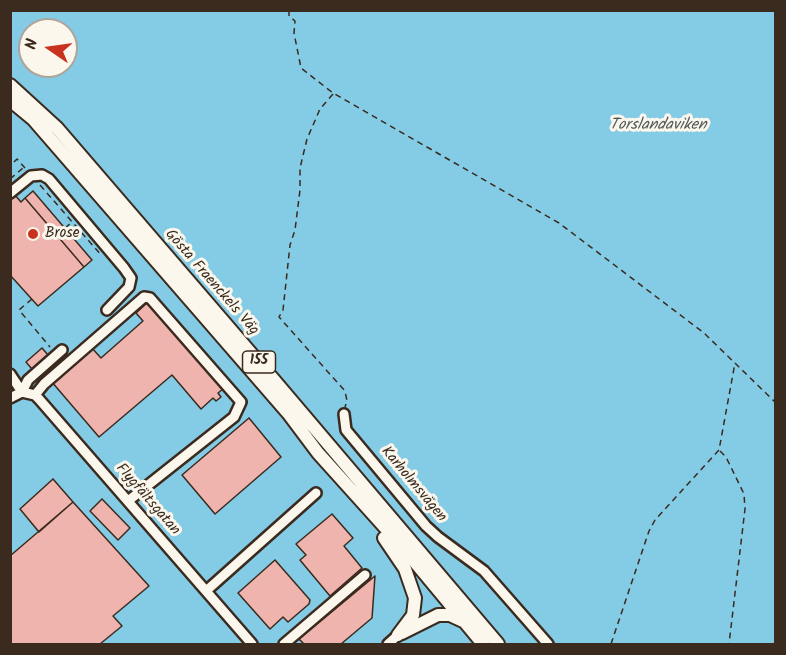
<!DOCTYPE html>
<meta charset="utf-8">
<style>
body{margin:0}
#map{position:relative;width:786px;height:655px;overflow:hidden;background:#fbf7ec;font-family:Kalam,sans-serif}
canvas{display:block}
.frame{position:absolute;inset:0;border:12px solid #3b2a1e;pointer-events:none}
.north{position:absolute;left:18px;top:18px;width:60px;height:60px;box-sizing:border-box;background:#fbf7ec;border:2px solid #aea59a;border-radius:50%;rotate:283deg;font-size:16px;font-weight:700;line-height:24px;text-align:center;color:#3b2a1e}
.north::after{content:'';display:block;margin:auto;width:21px;height:27px;background:#c8321e;clip-path:polygon(50% 0,100% 100%,50% 72%,0 100%)}
</style>
<div id="map">
<canvas width="786" height="655"></canvas>
<div class="frame"></div>
<div class="north">N</div>
</div>
<script>
const ctx = document.querySelector('canvas').getContext('2d');
ctx.lineJoin = 'round';
function fillPath(path, color) {
  ctx.fillStyle = color;
  ctx.fill(path, 'evenodd');
}
function poly(rows) {
  const path = new Path2D();
  for (const r of rows) {
    path.moveTo(r[0], r[1]);
    for (let i = 2; i < r.length; i += 2) path.lineTo(r[i], r[i + 1]);
  }
  return path;
}
function strokePath(path, color, width, dash) {
  ctx.strokeStyle = color;
  ctx.lineWidth = width;
  ctx.lineCap = dash ? 'butt' : 'round';
  ctx.setLineDash(dash || []);
  ctx.stroke(path);
}
function drawText(font, color, halo, rows, align = 'center') {
  ctx.font = font + ' Kalam,sans-serif';
  ctx.lineWidth = 6;
  ctx.setLineDash([]);
  ctx.textBaseline = 'middle';
  ctx.strokeStyle = halo;
  ctx.fillStyle = color;
  for (const [text, x, y, turn = 0] of rows) {
    ctx.save();
    ctx.translate(x, y);
    ctx.rotate((+turn || 0) * Math.PI / 180);
    ctx.textAlign = isNaN(turn) ? turn : align;
    if (halo) ctx.strokeText(text, 0, 0);
    ctx.fillText(text, 0, 0);
    ctx.restore();
  }
}
const water = poly([
 [10,11,775,11,775,644,11,644,10,11],
 [30,30,66,30,66,66,30,66,30,30]
]);
fillPath(water, '#84cbe5');
strokePath(water, '#678b95', 1.5);
const building = poly([
 [33,191,92,260,84,267,25,198,33,191],
 [14,194,21,202,25,198,84,267,38,306,10,275,10,197,14,194],
 [148,302,223,389,218,393,221,397,216,401,213,398,201,409,172,375,99,437,51,381,91,347,101,358,143,321,136,313,148,302],
 [42,348,48,355,32,369,26,362,42,348],
 [249,418,281,457,215,514,182,475,249,418],
 [53,479,73,502,39,532,20,509,53,479],
 [102,499,130,528,118,540,90,511,102,499],
 [73,502,149,586,113,616,122,626,100,644,10,644,10,556,73,502],
 [332,514,353,538,344,546,362,568,330,596,300,560,306,555,296,544,332,514],
 [275,560,310,600,309,604,288,622,283,617,270,629,238,593,275,560],
 [375,576,372,618,341,644,304,644,299,639,375,576]
]);
fillPath(building, '#efb4ad');
strokePath(building, '#3b2a1e', 1.5);
const minor = poly([
 [10,193,31,176,42,175,49,179,124,268,131,278,129,287,107,310],
 [10,374,22,392],
 [22,392,28,380,62,350],
 [35,395,44,384,144,297,150,298,241,402,234,417,128,501],
 [10,398,22,392,35,395,39,399,252,644],
 [344,414,346,430,426,526,438,537,484,571,548,644],
 [206,591,316,493],
 [284,644,365,575],
 [388,644,398,635]
]);
const major = poly([
 [10,85,57,128,273,379,498,644],
 [10,100,33,119,288,413,318,453,399,543,483,644],
 [384,538,405,569,415,598,413,615,398,635],
 [402,633,438,615,450,615,463,621]
]);
strokePath(minor, '#3b2a1e', 14);
strokePath(major, '#3b2a1e', 16);
strokePath(poly([
 [289,10,289,16,295,21,294,33,301,68,333,93,559,223,704,333,776,403],
 [333,94,320,109,307,139,300,168,300,190,295,230,290,245,283,310,279,317,345,391,347,401,345,407],
 [14,162,17,159,25,168],
 [10,179,23,168],
 [40,185,102,256],
 [65,228,71,223],
 [32,299,19,310,50,347],
 [720,451,726,457,744,494,745,509,729,644],
 [611,644,649,531,655,520,719,450,735,363]
]), '#3b2a1e', 1.5, [6, 4.5]);
strokePath(minor, '#fbf7ec', 9);
strokePath(major, '#fbf7ec', 12);
for (const [x, y, r, color] of [
 [33,234,6,"#c8321e"]
]) {
  const dot = new Path2D();
  dot.arc(x, y, r, 0, 2 * Math.PI);
  ctx.fillStyle = color;
  ctx.fill(dot);
  strokePath(dot, '#fbf7ec', 2);
}
for (const [x, y, w] of [
 [259,362,33]
]) {
  const box = new Path2D();
  box.roundRect(x - w / 2, y - 11, w, 22, 4.5);
  ctx.fillStyle = '#fbf7ec';
  ctx.fill(box);
  strokePath(box, '#3b2a1e', 1.5);
}
drawText('bold 14px', '#3b2a1e', null, [
 ["155",259,362]
]);
drawText('15px', '#3b2a1e', '#fbf7ec', [
 ["Brose",45,234]
], 'left');
drawText('15px', '#3b2a1e', '#fbf7ec', [
 ["Gösta Fraenckels Väg",211,283,49],
 ["Karholmsvägen",413,485,50],
 ["Flygfältsgatan",147,500,49]
]);
drawText('italic 16px', '#515a5a', '#fbf7ec', [
 ["Torslandaviken",658,126]
]);
</script>
